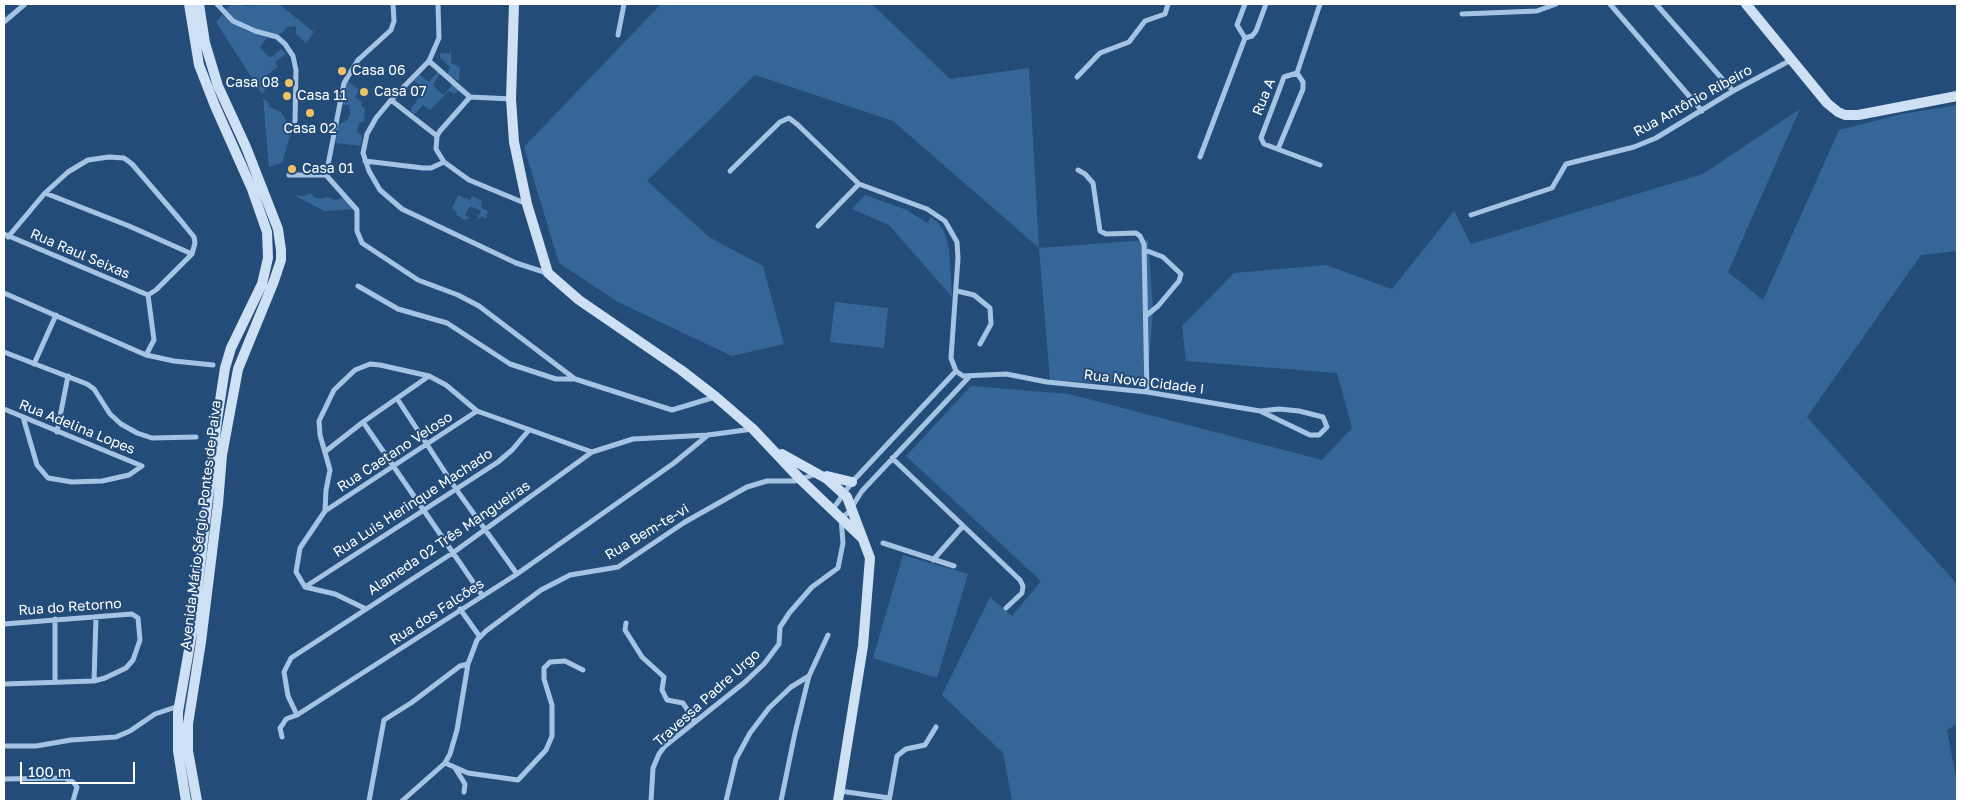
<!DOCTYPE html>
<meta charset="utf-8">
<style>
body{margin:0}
#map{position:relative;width:1961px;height:805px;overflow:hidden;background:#234c79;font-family:"Golos Text",sans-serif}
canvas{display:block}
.frame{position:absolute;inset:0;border:5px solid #fff;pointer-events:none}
.scale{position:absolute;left:20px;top:762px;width:115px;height:22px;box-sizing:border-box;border:2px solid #fff;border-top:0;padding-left:6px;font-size:15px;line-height:18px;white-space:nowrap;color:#fff;-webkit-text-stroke:4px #234c79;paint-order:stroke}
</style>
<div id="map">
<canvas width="1961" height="805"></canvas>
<div class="frame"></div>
<div class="scale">100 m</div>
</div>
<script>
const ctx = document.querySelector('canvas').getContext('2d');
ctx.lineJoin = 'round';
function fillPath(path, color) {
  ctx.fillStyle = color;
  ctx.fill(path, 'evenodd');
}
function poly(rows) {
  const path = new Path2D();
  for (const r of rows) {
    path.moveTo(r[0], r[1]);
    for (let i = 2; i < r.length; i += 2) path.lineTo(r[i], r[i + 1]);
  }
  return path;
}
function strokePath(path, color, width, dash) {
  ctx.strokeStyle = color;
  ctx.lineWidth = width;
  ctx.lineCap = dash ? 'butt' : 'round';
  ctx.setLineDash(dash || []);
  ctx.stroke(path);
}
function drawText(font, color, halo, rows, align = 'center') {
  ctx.font = font + ' "Golos Text",sans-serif';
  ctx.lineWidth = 4;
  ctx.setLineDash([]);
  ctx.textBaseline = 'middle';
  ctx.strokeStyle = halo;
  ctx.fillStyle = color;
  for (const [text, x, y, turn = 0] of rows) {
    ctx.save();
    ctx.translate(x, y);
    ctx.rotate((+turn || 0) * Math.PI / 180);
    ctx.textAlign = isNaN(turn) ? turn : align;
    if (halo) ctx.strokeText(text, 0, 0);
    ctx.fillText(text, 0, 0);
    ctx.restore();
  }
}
fillPath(poly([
 [231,4,244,4,244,6,279,4,314,32,306,43,296,34,296,26,287,27,282,33,276,35,251,28,234,20,225,11],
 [661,4,872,4,950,79,1029,68,1039,248,1148,240,1153,310,1147,386,1050,380,1039,248,893,121,755,75,647,181,709,237,763,266,784,344,732,356,618,302,559,263,524,147],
 [222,15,245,30,267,38,260,47,270,58,281,49,286,54,275,62,278,67,264,77,268,86,262,94,216,22],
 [451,45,451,63,460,67,459,81,447,75,450,67,440,57,440,53,450,54],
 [438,71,440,74,433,85,438,91,444,95,453,84,467,98,458,91,454,94,449,91,430,110,423,105,415,114,410,110,425,90,414,81,419,74,429,82],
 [347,81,360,90,355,97,362,102,361,105,365,109,364,121,359,123,357,132,362,135,361,146,336,143,338,125,347,120,350,114,349,105,343,105,342,98],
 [263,98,270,104,268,106,281,112,287,122,294,123,282,163,269,167],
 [1957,105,1957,251,1921,255,1807,417,1957,584,1957,724,1947,730,1957,783,1957,801,1012,801,1003,753,942,695,990,597,1012,616,1041,581,906,456,971,386,1069,394,1322,460,1352,428,1337,373,1186,361,1182,326,1234,273,1326,265,1392,289,1454,211,1471,244,1703,174,1800,109,1728,272,1763,300,1839,130,1902,114],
 [310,193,317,199,328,197,336,200,344,197,355,209,324,211,294,195,304,196],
 [458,195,470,200,472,196,482,201,481,208,488,211,486,219,482,216,476,221,481,211,470,206,465,215,470,218,464,220,456,214,457,212,452,209],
 [865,195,907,210,927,223,931,217,938,223,945,234,949,249,952,297,889,225,852,209],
 [835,302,888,308,884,348,830,342],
 [903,555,968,574,937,678,873,658]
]), '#366697');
strokePath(poly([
 [217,4,233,21,255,31,277,37,285,44,293,56,296,70,295,121],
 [438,4,439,38,429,61,391,100,376,118,367,134,363,153,369,171,380,190,402,209,516,263,547,273],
 [1610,4,1702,111],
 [1656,4,1733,91],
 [1462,14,1537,11,1556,4],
 [4,22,25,4],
 [618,35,624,4],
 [1245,38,1252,36,1256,31,1266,4],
 [1245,38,1237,25,1245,4],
 [429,61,470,97],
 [1297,73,1284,77,1261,138,1264,144,1320,165],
 [1297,73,1320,4],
 [1077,77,1100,53,1129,42,1145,21,1165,14,1168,4],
 [511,99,470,97,440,131,437,136,436,149,444,162,469,180,527,204],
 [391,100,437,136],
 [1278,149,1303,89,1303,82,1297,73],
 [1200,157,1245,38],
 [365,161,423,168,431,168,444,162],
 [1078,170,1085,174,1093,183,1100,231,1106,234,1136,233,1140,236,1144,244,1147,392],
 [730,171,780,122,789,118,798,125,859,184,927,209,945,221,957,242,958,258,951,358,956,371,963,376,1006,374,1047,382,1147,392,1260,411,1279,409,1299,411,1323,417,1327,427,1319,435,1310,435,1260,411],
 [289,175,326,175,357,210,357,231,362,243,418,280,458,295,479,306,575,379],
 [326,175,344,83,358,60,391,30,394,21,393,4],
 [45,193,129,226,192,254],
 [1471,215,1552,188,1566,164,1634,147,1656,138,1733,91,1791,60],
 [818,226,859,184],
 [4,234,148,295],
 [8,237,45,193,68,172,88,160,109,157,124,158,132,164,181,221,194,237,195,243,192,254,156,290,148,295],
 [1145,250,1163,257,1181,274,1179,281,1158,306,1147,315],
 [358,286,398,309,447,323,510,364,556,379,575,379,672,410,715,397],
 [957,291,974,295,990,308,991,324,980,344],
 [4,293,146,355,174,361,213,365],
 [4,352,87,384,94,389,110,414,121,424,137,433,152,438,196,437],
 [146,355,154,340,148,295],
 [34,364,56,315],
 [398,400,456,489,517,574],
 [4,409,142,466,129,475,102,481,72,482,48,478,37,465,23,417],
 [363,422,482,595],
 [57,432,68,376],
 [708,435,674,463,517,574,297,715,288,696,284,672,291,658,454,552,592,452,633,439,708,435,753,429],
 [326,451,363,422,429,376],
 [892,458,1020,580,1023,586,1022,593,1006,608],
 [833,509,852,482,956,371],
 [325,511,477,411],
 [883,543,954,566],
 [933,560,963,526],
 [305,587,498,462,512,450,529,430],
 [366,609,335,594,305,587,296,572,300,548,325,511,326,490,330,470,320,435,319,421,334,390,355,370,370,364,380,365,429,376,446,385,477,411,592,452],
 [460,609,480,637],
 [626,623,625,630,642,657,664,677,662,690,667,700,683,703,695,722],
 [4,624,132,614,138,618,140,640,133,660,126,668,105,678,94,681,4,684],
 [94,681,96,617],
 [55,682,55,619],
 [282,737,280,728,283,724,286,719,297,715],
 [4,746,36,746,71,740,116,737,130,731,155,714,179,706],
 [445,763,468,773,518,780,546,750,552,736,552,705,544,679,544,668,550,662,565,661,583,670],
 [455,768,465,784,464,792],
 [4,779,65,778,73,782,77,787,73,801],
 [840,791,889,798],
 [369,801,384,720,411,703,460,666,468,664],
 [402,801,445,763,450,754,457,730,468,664,477,640,486,631,541,590,570,575,618,567,685,522,747,487,767,481,795,481,816,474],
 [651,801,653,768,659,754,665,746,745,682,764,664,779,644,780,627,790,612,812,587,838,568,843,543,841,518,848,513,862,491,969,377],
 [726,801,736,759,750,733,769,708,791,687,809,676],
 [781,801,795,733,809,676,828,635],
 [889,801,897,756,906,749,925,745,936,727]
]), '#a5c4e4', 5);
strokePath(poly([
 [514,4,511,99,514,142,527,204,548,273,579,300,681,370,716,397,753,429,801,480,863,539],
 [1746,4,1827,103,1838,112,1845,115,1858,115,1957,96],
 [782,454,827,479,847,497,870,558,863,646,838,801],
 [827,476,852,482],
 [186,801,178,751,178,712,193,627,217,420,225,368,231,348,262,284,268,258,267,232,252,189,215,106,199,65,189,4],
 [197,801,188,751,188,724,201,642,218,504,222,455,238,369,274,281,281,260,281,250,278,229,246,147,218,86,205,43,199,4]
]), '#cee0f4', 10);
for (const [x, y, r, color] of [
 [342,71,5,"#efc268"],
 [289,83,5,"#efc268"],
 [364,92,5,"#efc268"],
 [287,96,5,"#efc268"],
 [310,113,5,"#efc268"],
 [292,169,5,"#efc268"]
]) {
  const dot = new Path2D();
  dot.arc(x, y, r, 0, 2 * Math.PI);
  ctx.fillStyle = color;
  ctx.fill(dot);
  strokePath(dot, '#234c79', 2);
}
drawText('14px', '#fff', '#234c79', [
 ["Casa 06",352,71],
 ["Casa 08",279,83,"right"],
 ["Casa 07",374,92],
 ["Casa 11",297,96],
 ["Casa 02",310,129,"center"],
 ["Casa 01",302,169]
], 'left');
drawText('14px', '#fff', '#234c79', [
 ["Rua A",1264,97,-68],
 ["Rua Antônio Ribeiro",1693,101,-29],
 ["Rua Raul Seixas",80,254,23],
 ["Rua Nova Cidade I",1144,382,7],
 ["Rua Adelina Lopes",77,427,22],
 ["Rua Caetano Veloso",395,452,-33],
 ["Rua Luis Herinque Machado",413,503,-33],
 ["Avenida Mário Sérgio Pontes de Paiva",201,525,-83],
 ["Rua Bem-te-vi",647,532,-31],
 ["Alameda 02 Três Mangueiras",449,538,-34],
 ["Rua do Retorno",70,607,-4],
 ["Rua dos Falcões",437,612,-33],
 ["Travessa Padre Urgo",707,698,-42]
]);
</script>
